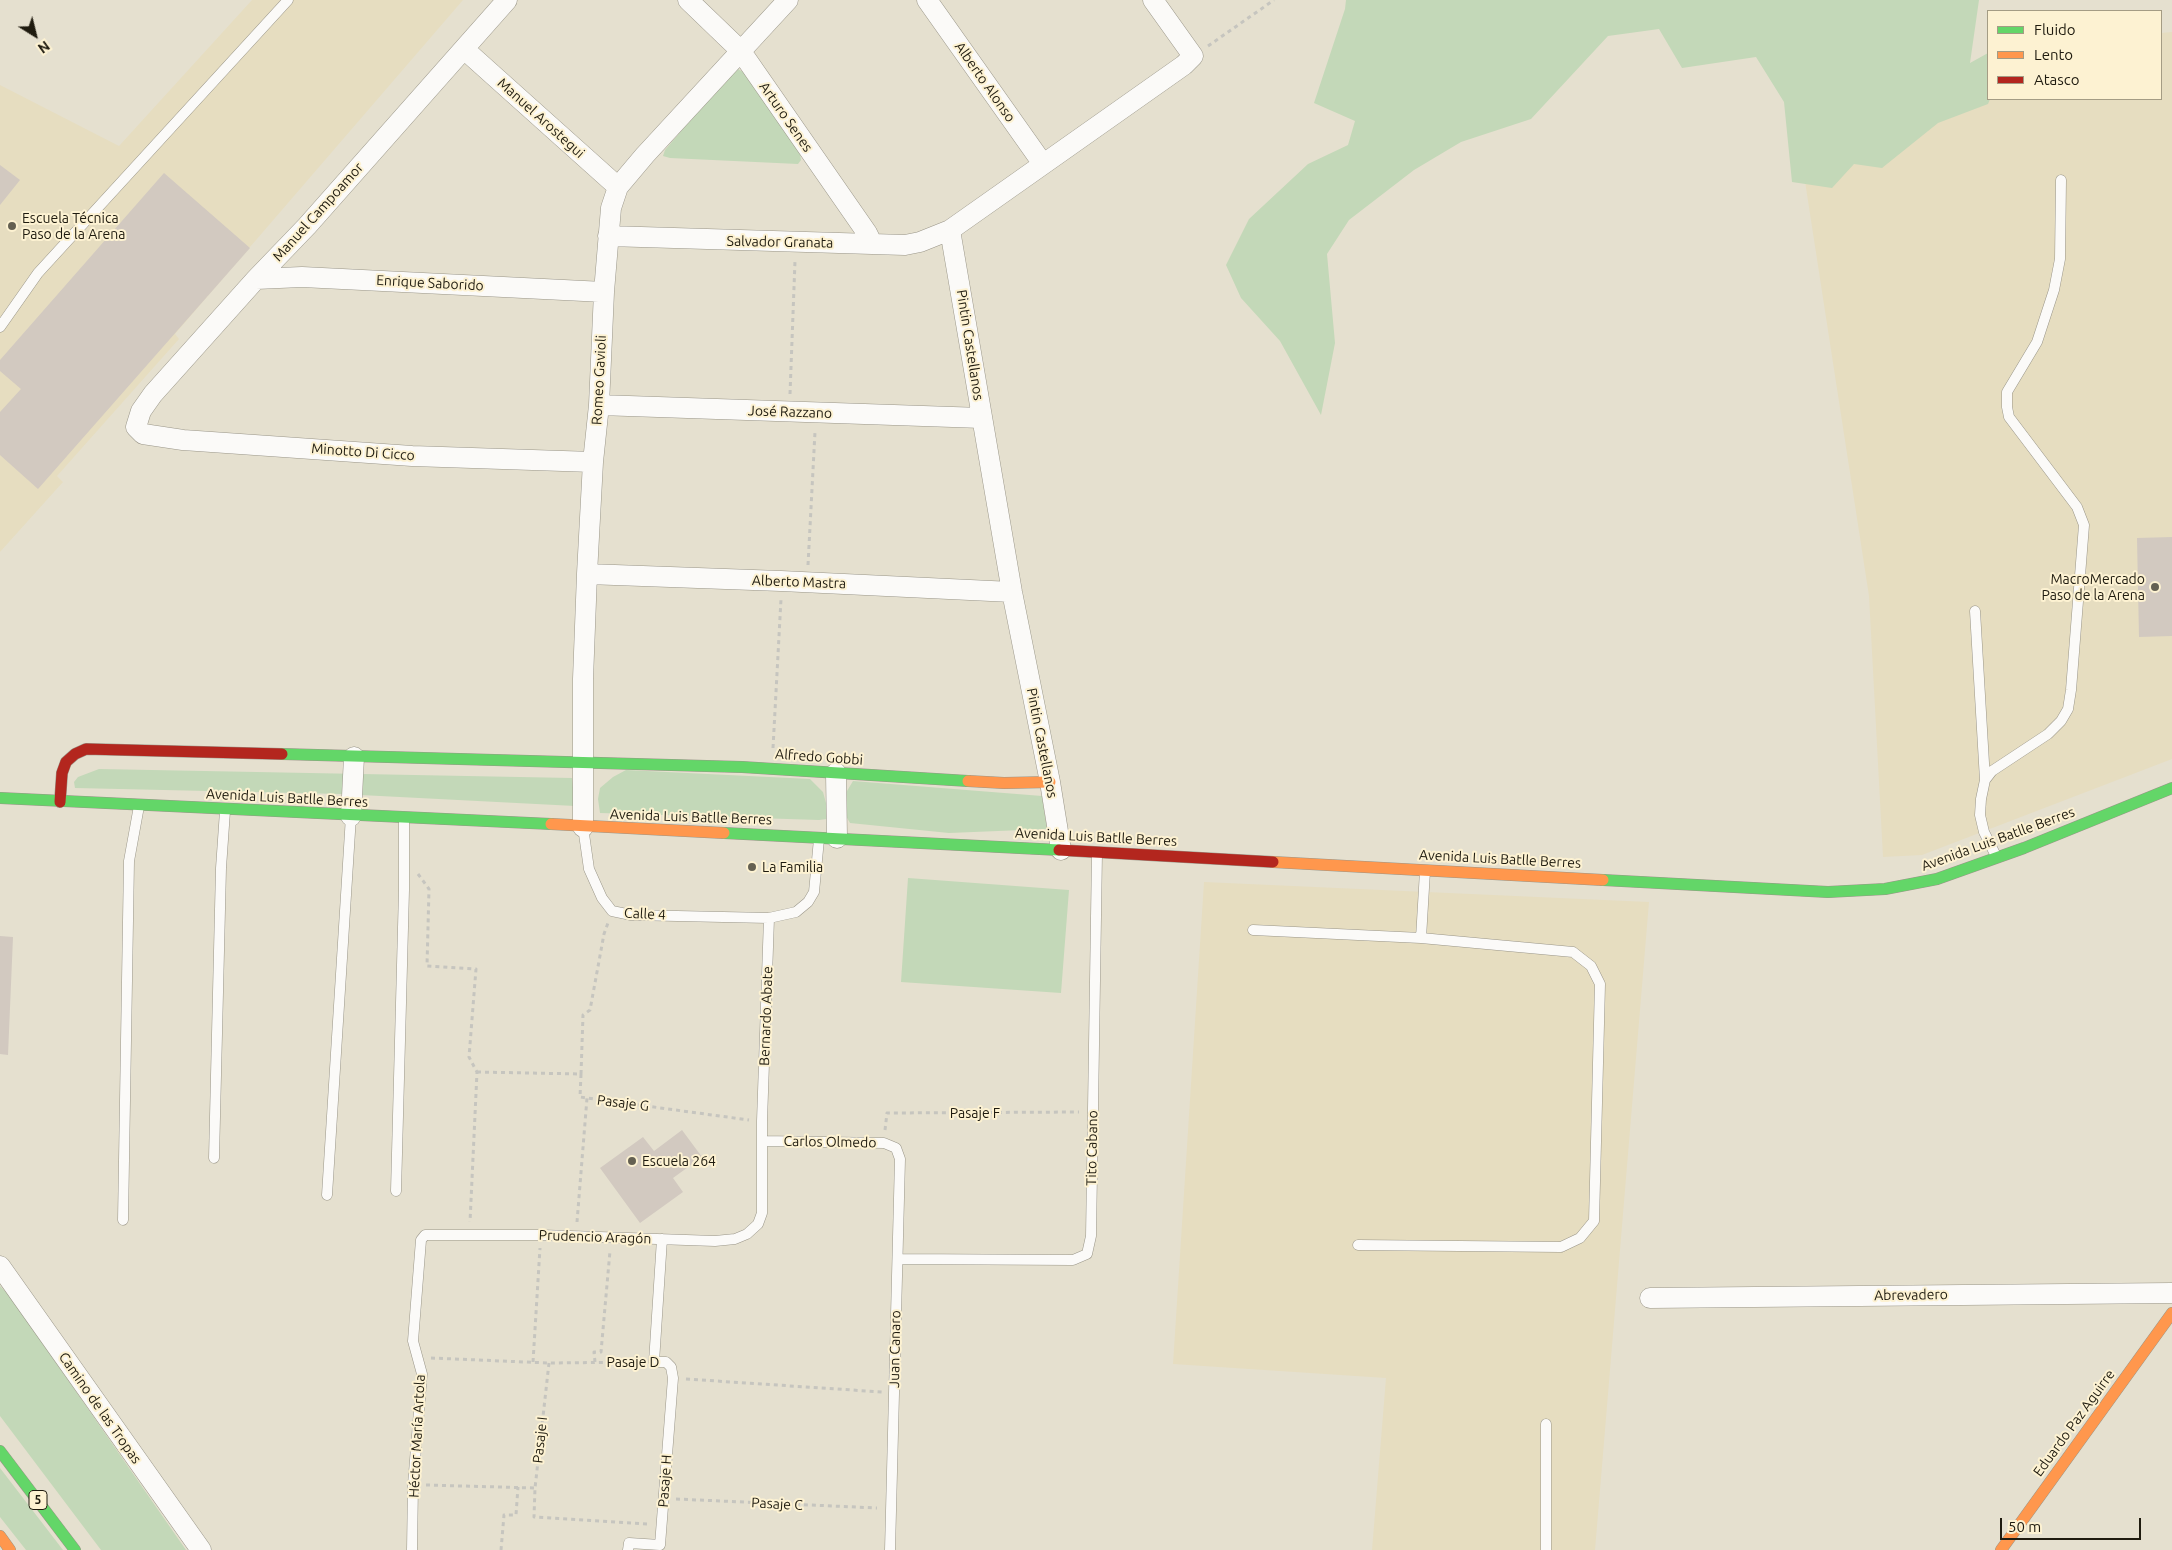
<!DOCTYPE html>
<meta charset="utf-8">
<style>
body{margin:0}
#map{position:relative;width:2172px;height:1550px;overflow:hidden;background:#e5e0cf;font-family:Ubuntu,sans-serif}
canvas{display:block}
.legend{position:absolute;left:1987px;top:10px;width:175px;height:90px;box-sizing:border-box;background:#fdf2d2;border:1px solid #a49c84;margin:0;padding:6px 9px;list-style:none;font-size:15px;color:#1f1b0f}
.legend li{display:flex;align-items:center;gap:10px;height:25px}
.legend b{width:25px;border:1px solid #a49c84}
.north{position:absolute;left:10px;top:10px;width:50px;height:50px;-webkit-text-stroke:4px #fdf2d2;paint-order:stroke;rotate:144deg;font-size:14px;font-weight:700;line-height:20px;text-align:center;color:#1f1b0f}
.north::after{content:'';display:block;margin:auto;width:18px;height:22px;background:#1f1b0f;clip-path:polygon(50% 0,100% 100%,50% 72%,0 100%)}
.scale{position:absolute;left:2000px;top:1518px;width:141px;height:22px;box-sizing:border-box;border:2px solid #1f1b0f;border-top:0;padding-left:6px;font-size:15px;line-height:18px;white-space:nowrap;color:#1f1b0f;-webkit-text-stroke:4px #fdf2d2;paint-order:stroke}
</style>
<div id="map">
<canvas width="2172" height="1550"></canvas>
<ul class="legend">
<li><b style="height:6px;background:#63d668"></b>Fluido</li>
<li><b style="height:6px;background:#ff974d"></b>Lento</li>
<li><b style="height:6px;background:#b3261e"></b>Atasco</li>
</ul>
<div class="north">N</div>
<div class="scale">50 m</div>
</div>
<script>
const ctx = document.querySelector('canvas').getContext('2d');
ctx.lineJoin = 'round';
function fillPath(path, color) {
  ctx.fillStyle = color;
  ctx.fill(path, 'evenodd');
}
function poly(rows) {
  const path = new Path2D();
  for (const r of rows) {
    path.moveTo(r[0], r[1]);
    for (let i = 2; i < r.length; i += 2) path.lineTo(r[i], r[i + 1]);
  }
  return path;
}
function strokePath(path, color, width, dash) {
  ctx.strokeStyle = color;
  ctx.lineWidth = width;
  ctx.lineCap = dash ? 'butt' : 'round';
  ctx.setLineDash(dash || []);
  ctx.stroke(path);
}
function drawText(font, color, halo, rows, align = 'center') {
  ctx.font = font + ' Ubuntu,sans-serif';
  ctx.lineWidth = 4;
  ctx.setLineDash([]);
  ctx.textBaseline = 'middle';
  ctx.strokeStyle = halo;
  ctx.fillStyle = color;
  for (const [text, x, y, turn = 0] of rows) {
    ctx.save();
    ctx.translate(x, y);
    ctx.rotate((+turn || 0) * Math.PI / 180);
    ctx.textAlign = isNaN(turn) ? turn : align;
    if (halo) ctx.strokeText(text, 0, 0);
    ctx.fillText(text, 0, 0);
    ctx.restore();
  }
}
fillPath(poly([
 [252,0,463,0,175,334,179,339,57,476,63,482,0,552,0,85,119,146],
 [2172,32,2172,759,1922,855,1883,857,1869,596,1804,175,1988,99,2161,99,2161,33],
 [1204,882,1649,902,1595,1550,1372,1550,1386,1378,1173,1364]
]), '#e6ddc0');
fillPath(poly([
 [1346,0,1979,0,1970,63,1988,53,1988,99,1990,99,1988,104,1938,123,1882,168,1854,164,1832,188,1792,182,1784,102,1756,57,1682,68,1659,29,1608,36,1531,119,1461,142,1414,170,1349,220,1327,254,1335,343,1321,415,1280,341,1241,298,1226,265,1249,219,1308,164,1348,145,1355,121,1314,103,1345,9],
 [738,69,743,72,800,153,801,160,798,164,670,158,663,156,665,150,733,70],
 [99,769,572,778,575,806,341,794,75,788,74,782,78,777],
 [626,770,810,779,823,792,829,814,827,819,819,820,600,813,598,799,600,788,613,777],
 [853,781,1042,796,1047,829,949,833,850,823,846,816,844,796],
 [908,878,1069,890,1061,993,901,982],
 [0,1286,9,1295,186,1550,101,1550,0,1416],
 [0,1468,63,1550,26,1550,0,1517]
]), '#c3d8b8');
fillPath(poly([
 [0,165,20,180,0,205],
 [164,173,250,248,38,489,0,455,0,412,21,389,0,371,0,360],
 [2172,537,2172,636,2139,637,2137,538],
 [0,936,13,937,8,1055,0,1054],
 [682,1130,702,1157,673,1178,683,1192,640,1223,600,1168,643,1137,654,1151]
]), '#d2c9c0');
const lane = poly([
 [0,327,38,273,288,0],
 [1975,611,1985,780],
 [583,827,589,869,602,898,612,911,631,915,769,918],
 [1996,856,1984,832,1980,815,1981,799,1985,780,1992,771,2048,734,2061,721,2068,709,2071,690,2084,525,2077,507,2009,417,2007,407,2007,392,2037,342,2054,290,2060,259,2061,180],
 [1253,930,1421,938,1573,952,1591,966,1600,984,1594,1221,1580,1238,1561,1247,1358,1245],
 [1421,938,1425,871],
 [763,1141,884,1143,896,1148,900,1159,890,1550],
 [214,1158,221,868,225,811],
 [396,1191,404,890,404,819],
 [327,1195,351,816],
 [123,1220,129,861,139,806],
 [898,1259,1073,1260,1087,1254,1091,1236,1097,853],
 [1546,1424,1546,1550],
 [412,1550,413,1485,422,1374,413,1341,421,1240,425,1235,541,1235,715,1241,735,1239,747,1234,758,1224,762,1213,762,1121,769,918,796,912,808,902,814,892,819,839],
 [628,1550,629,1543,660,1545,673,1378,671,1367,666,1362,654,1362,662,1239]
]);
const street = poly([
 [507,0,307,226,256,279,153,394,141,411,136,427,143,434,183,440,412,456,593,462],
 [688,0,740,50,867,233,872,243],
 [927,0,1043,164],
 [464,49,618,187],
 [608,236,905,245,920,242,950,230],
 [256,279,302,277,604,292],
 [599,405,982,418],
 [587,574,781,581,1012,592],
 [836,773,837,838],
 [351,816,354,757],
 [583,827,583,679,587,574,593,462,599,405,604,292,611,208,618,187,645,155,788,0],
 [1061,850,1050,782,1012,592,950,230,1184,65,1193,56,1153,0],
 [0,1266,201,1550],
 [1650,1298,2172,1293]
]);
const fast = poly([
 [282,754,742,767,968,781],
 [0,798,551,824],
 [724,833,1059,850],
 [1603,880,1828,892,1885,889,1937,879,2024,848,2172,788],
 [0,1451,75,1550]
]);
const slow = poly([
 [968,781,1004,783,1050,782],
 [551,824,724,833],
 [1273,862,1603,880],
 [0,1536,10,1550],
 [2001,1550,2172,1313]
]);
const jam = poly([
 [60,802,62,773,66,762,75,754,86,749,282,754],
 [1059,850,1273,862]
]);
strokePath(lane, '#999588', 11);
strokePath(street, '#999588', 21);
strokePath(fast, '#999588', 12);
strokePath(slow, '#999588', 12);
strokePath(jam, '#999588', 12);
strokePath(poly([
 [1208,46,1274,0],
 [790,394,795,261],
 [808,565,815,432],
 [773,748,781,599],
 [418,874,429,889,427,966,476,969,469,1057,477,1072,470,1222],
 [477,1072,581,1074,580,1097,749,1120],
 [581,1074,583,1015,590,1010,604,934,608,923],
 [885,1130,887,1113,1079,1112],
 [577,1222,587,1098],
 [431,1358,549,1363,640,1362],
 [533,1362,540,1248],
 [595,1362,594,1352,601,1352,610,1251],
 [549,1363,535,1488,534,1517,648,1524],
 [686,1379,882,1392],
 [426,1485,535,1488],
 [676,1499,877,1508],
 [501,1550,504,1515,516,1515,518,1487]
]), '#c6c5bf', 3, [4, 4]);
strokePath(lane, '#fbfaf8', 10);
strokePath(street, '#fbfaf8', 20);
strokePath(fast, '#63d668', 11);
strokePath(slow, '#ff974d', 11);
strokePath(jam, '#b3261e', 11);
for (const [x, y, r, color] of [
 [12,226,5,"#646052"],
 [2155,587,5,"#646052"],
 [752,867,5,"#646052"],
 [632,1161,5,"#646052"]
]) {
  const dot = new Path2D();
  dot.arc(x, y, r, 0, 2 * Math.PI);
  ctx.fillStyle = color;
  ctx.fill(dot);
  strokePath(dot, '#fdf2d2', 2);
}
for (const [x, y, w] of [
 [38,1500,18]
]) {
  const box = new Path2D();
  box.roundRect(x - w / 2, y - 9.5, w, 19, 4);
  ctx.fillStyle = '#fdf2d2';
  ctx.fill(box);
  strokePath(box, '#1f1b0f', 1);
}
drawText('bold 12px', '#1f1b0f', null, [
 ["5",38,1500]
]);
drawText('14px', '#1f1b0f', '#fdf2d2', [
 ["Alberto Alonso",985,82,55],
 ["Arturo Senes",786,117,55],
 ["Manuel Arostegui",541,118,42],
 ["Manuel Campoamor",318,212,-48],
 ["Salvador Granata",780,242,1],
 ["Enrique Saborido",430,283,3],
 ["Pintin Castellanos",970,345,81],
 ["Romeo Gavioli",599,380,-87],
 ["José Razzano",790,412,2],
 ["Minotto Di Cicco",363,452,4],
 ["Alberto Mastra",799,582,2],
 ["Pintin Castellanos",1042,743,79],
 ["Alfredo Gobbi",819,757,4],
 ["Avenida Luis Batlle Berres",287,798,3],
 ["Avenida Luis Batlle Berres",691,817,2],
 ["Avenida Luis Batlle Berres",1096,837,3],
 ["Avenida Luis Batlle Berres",1998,839,-20],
 ["Avenida Luis Batlle Berres",1500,859,3],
 ["Calle 4",645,914,3],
 ["Bernardo Abate",766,1016,-88],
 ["Pasaje G",623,1103,7],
 ["Pasaje F",975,1113],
 ["Carlos Olmedo",830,1142,1],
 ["Tito Cabano",1092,1148,-89],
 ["Prudencio Aragón",595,1237,2],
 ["Abrevadero",1911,1295,-1],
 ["Juan Canaro",895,1349,-89],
 ["Pasaje D",633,1362],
 ["Camino de las Tropas",100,1408,55],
 ["Eduardo Paz Aguirre",2074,1423,-54],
 ["Héctor María Artola",417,1436,-87],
 ["Pasaje I",540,1440,-84],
 ["Pasaje H",665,1481,-86],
 ["Pasaje C",777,1504,3]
]);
drawText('14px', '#1f1b0f', '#fdf2d2', [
 ["Escuela Técnica",22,218],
 ["Paso de la Arena",22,234],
 ["MacroMercado",2145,579,"right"],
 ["Paso de la Arena",2145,595,"right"],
 ["La Familia",762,867],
 ["Escuela 264",642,1161]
], 'left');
</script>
